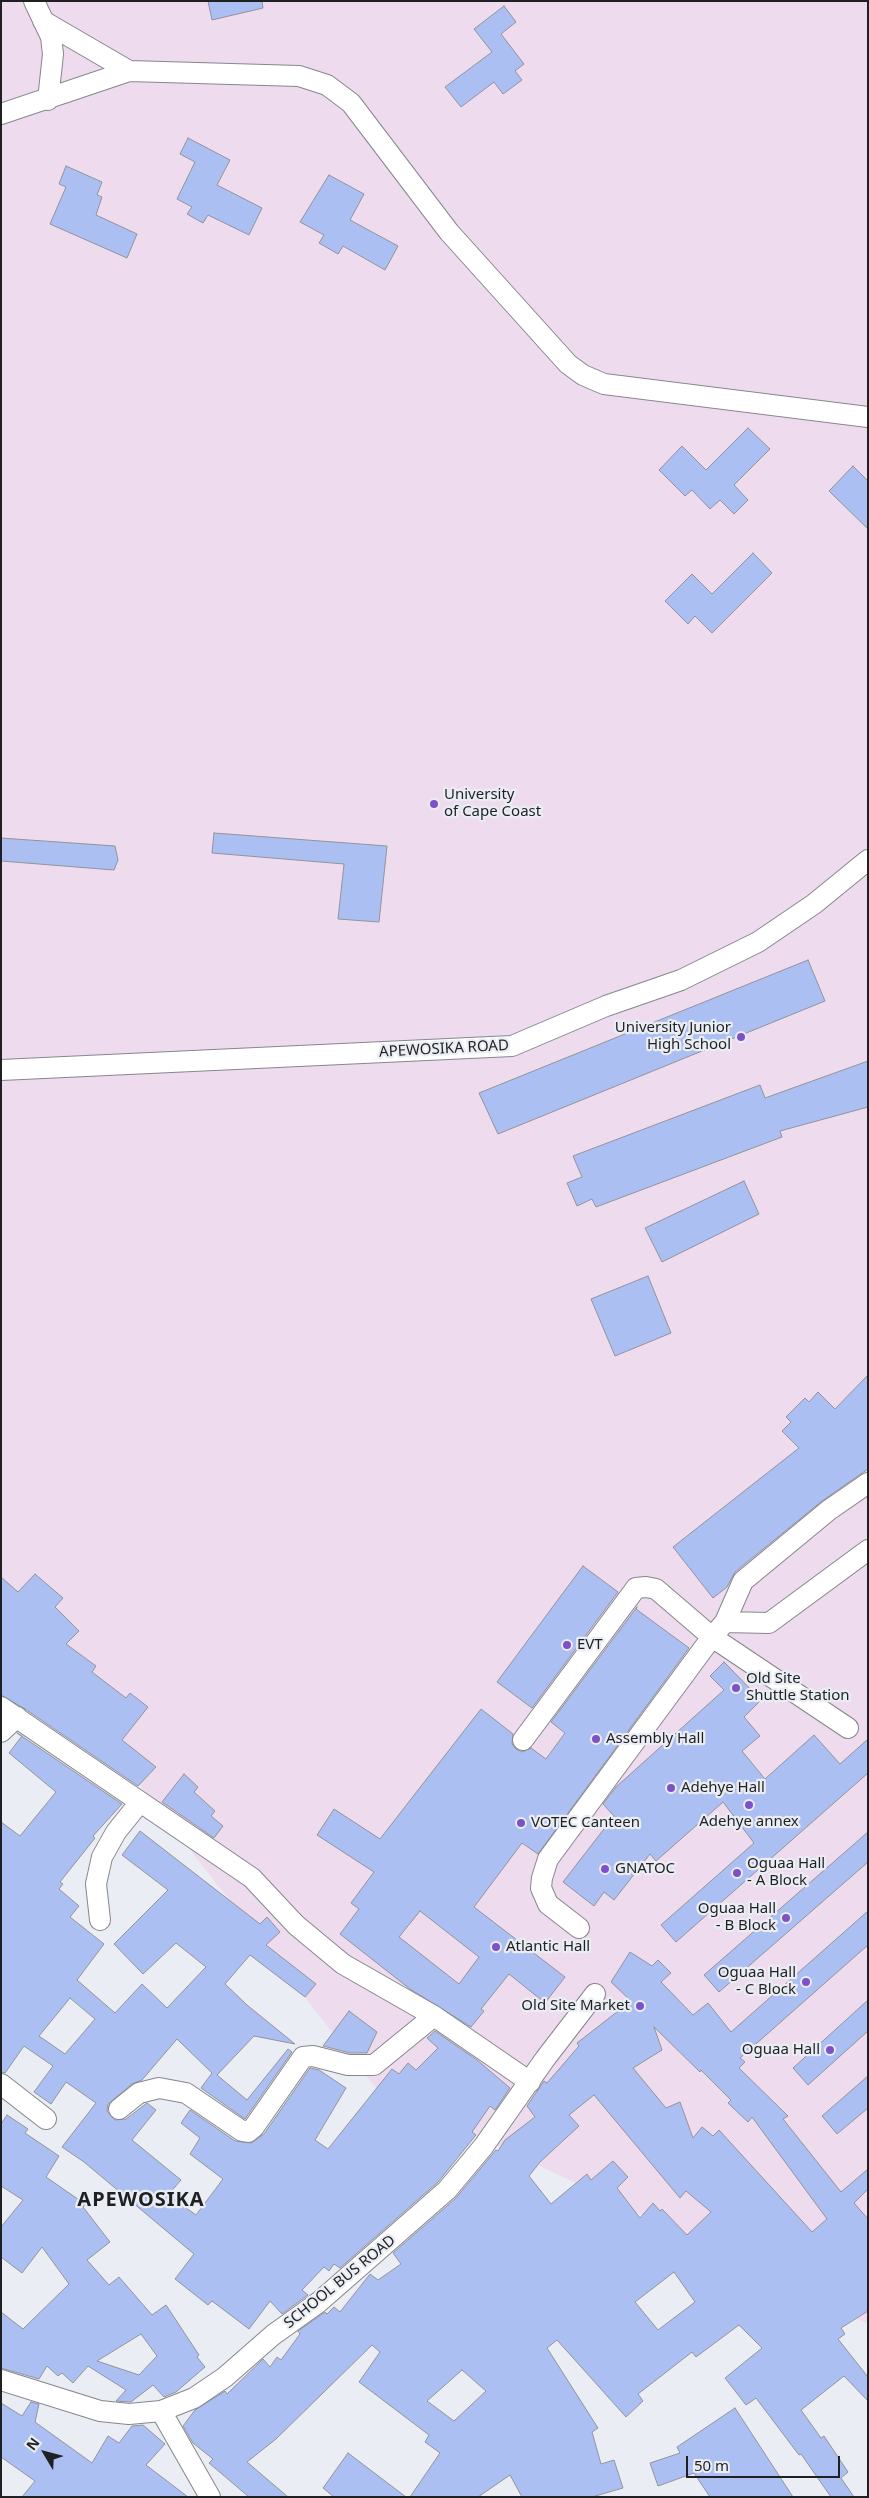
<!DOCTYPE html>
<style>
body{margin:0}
#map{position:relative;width:869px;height:2498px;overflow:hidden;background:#eaedf3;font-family:"Noto Sans",sans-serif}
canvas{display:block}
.frame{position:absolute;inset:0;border:2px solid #1f2022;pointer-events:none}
.north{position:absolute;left:20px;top:2428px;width:50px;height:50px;-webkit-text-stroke:4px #eaedf3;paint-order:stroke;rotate:307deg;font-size:14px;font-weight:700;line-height:20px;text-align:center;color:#1f2022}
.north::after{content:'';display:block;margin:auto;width:18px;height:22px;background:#1f2022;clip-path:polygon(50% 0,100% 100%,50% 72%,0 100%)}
.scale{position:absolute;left:686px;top:2456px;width:154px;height:22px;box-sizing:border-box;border:2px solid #1f2022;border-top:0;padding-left:6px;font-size:15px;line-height:18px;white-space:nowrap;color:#1f2022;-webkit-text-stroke:4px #eaedf3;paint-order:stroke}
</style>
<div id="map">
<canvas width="869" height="2498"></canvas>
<div class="frame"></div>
<div class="north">N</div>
<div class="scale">50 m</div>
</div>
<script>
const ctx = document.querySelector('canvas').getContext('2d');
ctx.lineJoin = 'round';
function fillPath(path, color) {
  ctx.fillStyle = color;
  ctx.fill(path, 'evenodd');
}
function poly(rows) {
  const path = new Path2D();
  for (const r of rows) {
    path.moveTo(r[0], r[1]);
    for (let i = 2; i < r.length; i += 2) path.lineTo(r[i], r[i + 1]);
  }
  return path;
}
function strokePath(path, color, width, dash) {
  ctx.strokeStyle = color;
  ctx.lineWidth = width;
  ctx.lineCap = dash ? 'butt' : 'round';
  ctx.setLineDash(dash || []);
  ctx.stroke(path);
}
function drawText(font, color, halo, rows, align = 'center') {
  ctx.font = font + ' "Noto Sans",sans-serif';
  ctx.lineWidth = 4.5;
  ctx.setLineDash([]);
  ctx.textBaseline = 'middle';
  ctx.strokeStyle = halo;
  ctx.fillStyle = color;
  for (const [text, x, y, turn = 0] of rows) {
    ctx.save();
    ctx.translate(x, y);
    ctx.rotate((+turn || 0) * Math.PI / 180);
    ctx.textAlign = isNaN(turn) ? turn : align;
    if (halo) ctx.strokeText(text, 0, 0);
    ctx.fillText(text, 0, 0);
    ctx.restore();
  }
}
fillPath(poly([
 [1,1,868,1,868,2324,374,2086,1,1607]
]), '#eedcee');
const building = poly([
 [208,1,262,1,263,8,212,20,208,1],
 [504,6,516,22,501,34,524,64,515,71,522,80,503,94,494,82,461,107,445,87,492,52,474,29,504,6],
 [188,138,230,160,217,185,262,208,249,235,208,215,203,223,187,214,192,207,177,199,195,162,180,154,188,138],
 [66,166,102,182,97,195,102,197,96,215,137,234,127,258,50,224,66,187,59,184,66,166],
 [329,175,364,194,350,220,398,246,385,270,343,246,338,254,319,243,324,235,300,222,329,175],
 [748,428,770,449,734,485,748,500,734,514,720,500,710,509,692,490,685,496,659,470,682,446,706,470,748,428],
 [853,466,868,481,868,529,829,491,853,466],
 [753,553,772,573,712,633,695,616,688,624,665,601,692,574,712,594,753,553],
 [214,833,387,846,379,922,338,919,344,864,212,853,214,833],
 [1,838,115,846,118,860,114,870,1,861,1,838],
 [808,960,825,1001,498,1134,479,1093,808,960],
 [868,1061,868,1107,780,1131,782,1137,596,1207,592,1199,577,1206,567,1183,582,1177,573,1156,760,1085,765,1098,868,1061],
 [744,1181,759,1214,662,1262,645,1228,744,1181],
 [648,1276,671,1333,615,1356,591,1299,648,1276],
 [868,1375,868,1469,822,1501,735,1572,727,1587,713,1598,673,1547,799,1448,782,1431,791,1422,786,1417,805,1398,809,1402,818,1392,835,1409,868,1375],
 [583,1566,618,1592,532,1708,497,1682,583,1566],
 [35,1574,63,1598,55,1607,79,1631,66,1644,96,1666,92,1672,126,1698,130,1693,148,1707,122,1740,156,1767,138,1786,25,1709,1,1695,1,1577,18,1592,35,1574],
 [637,1607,636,1609,689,1648,538,1854,522,1843,474,1907,565,1977,545,2003,509,1974,481,2009,484,2011,471,2027,410,1989,340,1934,359,1909,351,1903,374,1872,317,1835,334,1809,380,1839,481,1709,513,1734,512,1744,516,1749,522,1752,531,1748,546,1759,565,1733,551,1722,637,1607],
 [420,1911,479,1957,459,1984,399,1937,420,1911],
 [724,1662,761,1700,744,1717,760,1736,742,1751,765,1779,814,1735,840,1764,868,1739,868,1773,676,1942,661,1925,754,1843,723,1802,656,1861,650,1854,614,1900,604,1892,594,1906,563,1882,614,1816,603,1804,616,1787,724,1690,710,1676,724,1662],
 [17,1733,122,1804,93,1836,95,1838,60,1882,63,1884,59,1889,79,1906,70,1917,104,1944,77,1980,115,2013,142,1984,167,2008,206,1967,176,1943,143,1974,114,1944,168,1890,122,1855,140,1831,260,1924,267,1917,280,1932,266,1945,316,1984,305,1997,250,1955,225,1984,247,2005,295,2044,254,2036,217,2075,247,2100,288,2049,292,2052,245,2119,201,2088,212,2073,177,2039,142,2080,132,2084,108,2104,107,2111,115,2120,126,2119,147,2103,156,2110,132,2140,181,2180,168,2195,196,2215,223,2179,190,2154,200,2138,181,2123,190,2110,235,2141,251,2143,264,2134,310,2068,319,2070,346,2088,315,2140,328,2149,392,2069,399,2074,408,2063,416,2070,438,2048,427,2038,435,2031,477,2060,510,2088,495,2110,490,2106,472,2132,476,2135,438,2182,340,2268,334,2264,329,2271,324,2267,302,2290,308,2295,282,2314,270,2301,249,2329,212,2301,208,2305,175,2279,194,2254,84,2162,62,2147,96,2103,66,2082,51,2104,34,2092,53,2066,24,2046,5,2073,1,2072,1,1822,20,1836,56,1792,9,1753,22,1736,17,1733],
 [70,1998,95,2019,65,2054,39,2036,70,1998],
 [184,1774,198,1787,194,1792,215,1811,211,1816,223,1826,214,1838,162,1802,184,1774],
 [868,1832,868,1862,719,1992,704,1975,868,1832],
 [868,1911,868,1945,740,2058,745,2062,739,2068,788,2116,783,2119,841,2192,868,2169,868,2189,854,2203,868,2219,868,2311,841,2328,845,2334,838,2339,868,2377,868,2401,844,2376,801,2410,821,2438,824,2436,848,2472,841,2478,854,2497,831,2497,801,2454,799,2455,756,2398,746,2405,725,2378,762,2348,739,2325,696,2357,692,2352,638,2394,643,2401,626,2417,557,2340,547,2348,598,2428,592,2432,601,2464,614,2460,623,2488,592,2497,522,2497,510,2475,478,2497,410,2497,440,2453,425,2442,429,2435,359,2382,380,2352,372,2345,276,2439,247,2462,288,2497,249,2497,209,2463,213,2459,193,2443,183,2426,195,2410,225,2391,227,2394,263,2359,270,2367,277,2357,281,2360,300,2334,298,2331,325,2312,327,2314,334,2307,340,2312,370,2274,378,2280,401,2264,393,2253,455,2199,496,2150,498,2151,505,2140,535,2117,527,2106,544,2081,547,2083,579,2046,577,2043,631,2001,611,1982,630,1952,652,1966,658,1960,671,1973,661,1982,693,2015,708,2003,731,2032,868,1911],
 [654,2027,700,2072,701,2070,731,2100,728,2103,748,2122,752,2117,827,2219,812,2232,719,2130,713,2136,702,2127,693,2138,680,2102,666,2108,633,2068,662,2050,654,2027],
 [594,2095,680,2198,686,2191,711,2212,687,2235,662,2209,660,2211,653,2203,640,2218,617,2188,628,2177,613,2161,591,2180,587,2174,551,2204,529,2176,540,2162,579,2126,569,2115,594,2095],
 [674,2272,695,2302,658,2330,635,2302,674,2272],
 [462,2370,486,2391,454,2421,427,2401,462,2370],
 [868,2000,868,2031,808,2085,793,2068,868,2000],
 [349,2011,377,2032,367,2053,350,2053,323,2046,349,2011],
 [868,2076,868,2108,837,2134,822,2116,868,2076],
 [7,2115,28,2129,25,2133,59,2156,46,2177,85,2204,83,2207,110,2242,87,2260,109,2285,119,2277,152,2315,166,2305,199,2355,197,2357,205,2367,176,2392,164,2397,153,2385,131,2402,116,2401,126,2390,88,2366,73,2383,62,2373,58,2376,47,2366,39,2379,1,2368,1,2312,23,2329,69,2284,42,2247,22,2273,1,2257,1,2227,23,2200,1,2186,1,2124,7,2115],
 [141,2334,157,2356,139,2375,97,2361,141,2334],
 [31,2402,39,2404,35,2422,92,2463,108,2436,119,2443,132,2426,143,2425,165,2444,146,2465,188,2497,22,2497,35,2481,1,2457,1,2403,22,2416,31,2402],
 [735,2408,793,2497,710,2497,694,2473,658,2486,650,2463,680,2453,677,2447,735,2408],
 [348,2453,406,2497,334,2497,323,2488,348,2453]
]);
fillPath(building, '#acbff3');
strokePath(building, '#92949a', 1);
const minor = poly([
 [34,1,51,37,53,54,48,100],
 [43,21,129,71],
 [1,114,129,71,299,76,327,85,351,103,449,232,568,364,583,375,604,384,868,417],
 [1,1070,512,1046,606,1006,681,980,758,942,814,904,868,860],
 [725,1622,769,1623,868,1550],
 [1,1707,252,1878,296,1925,343,1964,434,2016,530,2082],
 [1,1732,17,1717],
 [523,1740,636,1588,646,1587,656,1589,712,1637,725,1622,743,1581,829,1510,868,1483],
 [100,1920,96,1884,102,1857,116,1832,140,1802],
 [579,1928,548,1904,541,1888,542,1878,548,1859,712,1637,848,1728],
 [1,2084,46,2119],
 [119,2109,139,2093,159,2088,186,2093,242,2131,248,2132,254,2127,303,2057,313,2056,348,2065,374,2065,434,2016],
 [1,2380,100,2411,129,2414,161,2411,194,2398,225,2377,273,2335,319,2302,447,2190,483,2147,545,2059,595,1994],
 [161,2411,210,2497]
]);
strokePath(minor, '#85878d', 22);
strokePath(minor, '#fff', 20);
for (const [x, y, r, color] of [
 [434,804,5,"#7d51ca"],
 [741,1037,5,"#7d51ca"],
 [567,1645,5,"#7d51ca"],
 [736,1688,5,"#7d51ca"],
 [596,1739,5,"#7d51ca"],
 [671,1788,5,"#7d51ca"],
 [749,1805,5,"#7d51ca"],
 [521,1823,5,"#7d51ca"],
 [605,1869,5,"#7d51ca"],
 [737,1873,5,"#7d51ca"],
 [786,1918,5,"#7d51ca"],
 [496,1947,5,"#7d51ca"],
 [806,1982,5,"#7d51ca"],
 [640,2006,5,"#7d51ca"],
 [830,2050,5,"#7d51ca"]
]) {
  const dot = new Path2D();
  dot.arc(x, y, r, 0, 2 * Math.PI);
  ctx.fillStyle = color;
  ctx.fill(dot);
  strokePath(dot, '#eaedf3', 2);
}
drawText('15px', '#1f2022', '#eaedf3', [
 ["University",444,795],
 ["of Cape Coast",444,812],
 ["University Junior",731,1028,"right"],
 ["High School",731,1045,"right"],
 ["EVT",577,1645],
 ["Old Site",746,1679],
 ["Shuttle Station",746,1696],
 ["Assembly Hall",606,1739],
 ["Adehye Hall",681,1788],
 ["Adehye annex",749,1822,"center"],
 ["VOTEC Canteen",531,1823],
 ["Oguaa Hall",747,1864],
 ["- A Block",747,1881],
 ["GNATOC",615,1869],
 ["Oguaa Hall",776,1909,"right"],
 ["- B Block",776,1926,"right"],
 ["Atlantic Hall",506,1947],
 ["Oguaa Hall",796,1973,"right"],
 ["- C Block",796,1990,"right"],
 ["Old Site Market",630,2006,"right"],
 ["Oguaa Hall",820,2050,"right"]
], 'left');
drawText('15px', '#1f2022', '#eaedf3', [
 ["APEWOSIKA ROAD",444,1049,-3],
 ["SCHOOL BUS ROAD",340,2282,-39]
]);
ctx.letterSpacing = '1px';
drawText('bold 20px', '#1f2022', '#eaedf3', [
 ["APEWOSIKA",141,2200]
]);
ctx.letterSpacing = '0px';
</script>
